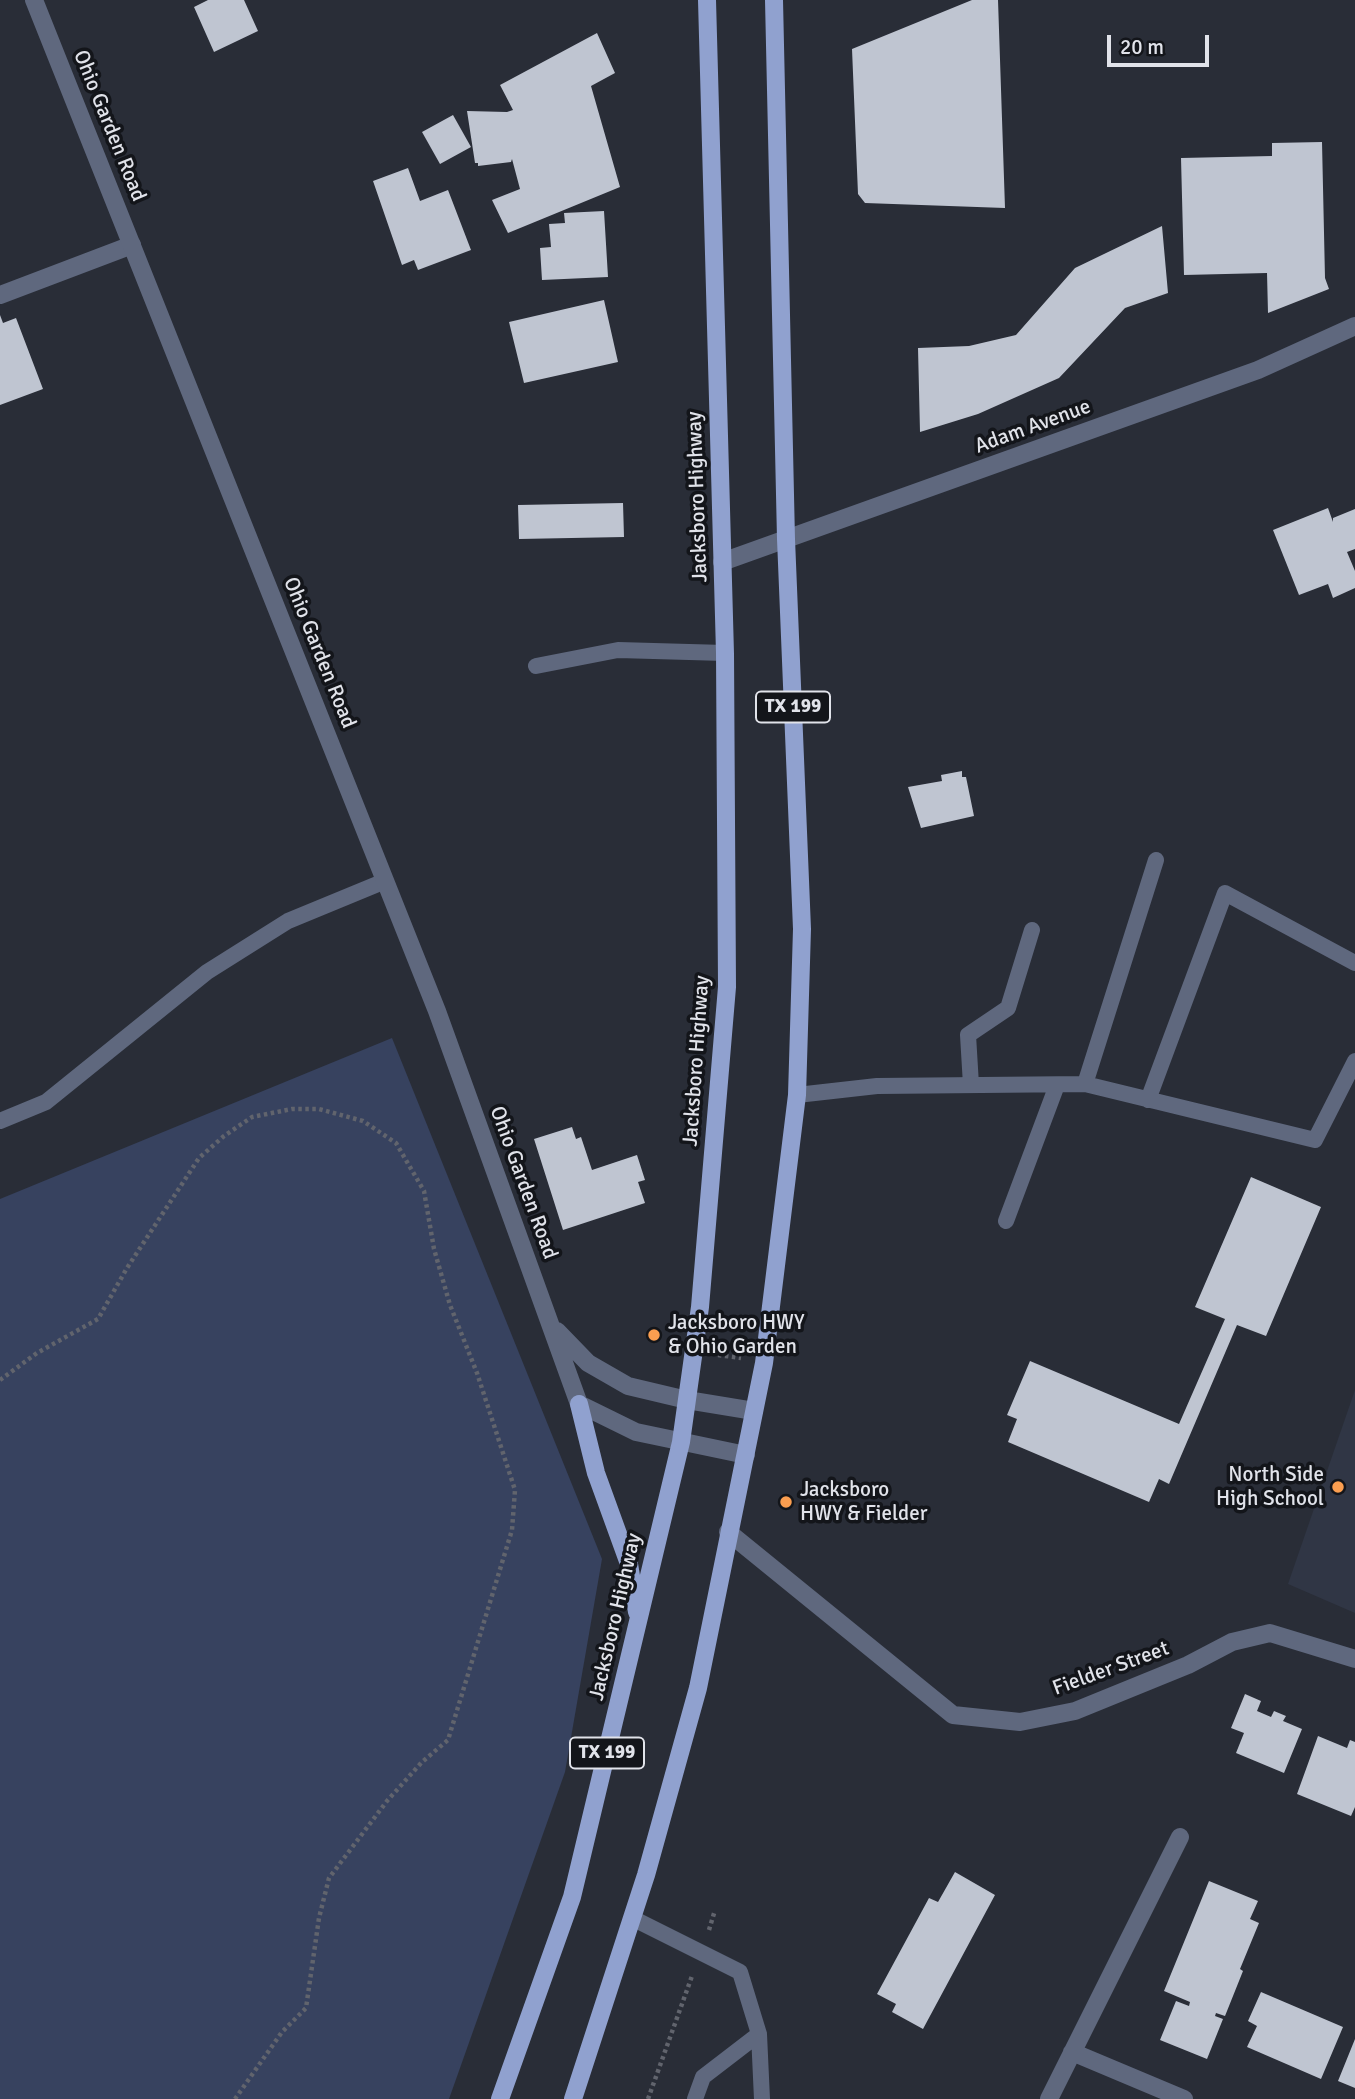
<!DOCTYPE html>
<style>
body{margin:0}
#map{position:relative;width:1355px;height:2099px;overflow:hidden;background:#292d37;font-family:Signika,sans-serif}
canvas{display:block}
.scale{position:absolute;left:1107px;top:35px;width:102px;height:32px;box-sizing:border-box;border:4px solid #e1e3ea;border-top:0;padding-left:9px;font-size:21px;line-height:24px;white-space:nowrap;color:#e1e3ea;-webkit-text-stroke:5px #13151a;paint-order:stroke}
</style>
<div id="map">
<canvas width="1355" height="2099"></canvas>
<div class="scale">20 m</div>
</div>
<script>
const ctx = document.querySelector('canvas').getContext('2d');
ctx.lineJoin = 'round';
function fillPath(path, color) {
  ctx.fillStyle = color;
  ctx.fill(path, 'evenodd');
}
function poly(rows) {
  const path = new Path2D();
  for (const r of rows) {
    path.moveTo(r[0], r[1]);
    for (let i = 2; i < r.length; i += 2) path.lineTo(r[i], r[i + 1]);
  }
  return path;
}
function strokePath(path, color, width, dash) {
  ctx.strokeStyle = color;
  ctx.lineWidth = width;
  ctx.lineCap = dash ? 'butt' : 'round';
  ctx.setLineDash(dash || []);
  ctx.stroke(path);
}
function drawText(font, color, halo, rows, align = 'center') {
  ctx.font = font + ' Signika,sans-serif';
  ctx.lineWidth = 7;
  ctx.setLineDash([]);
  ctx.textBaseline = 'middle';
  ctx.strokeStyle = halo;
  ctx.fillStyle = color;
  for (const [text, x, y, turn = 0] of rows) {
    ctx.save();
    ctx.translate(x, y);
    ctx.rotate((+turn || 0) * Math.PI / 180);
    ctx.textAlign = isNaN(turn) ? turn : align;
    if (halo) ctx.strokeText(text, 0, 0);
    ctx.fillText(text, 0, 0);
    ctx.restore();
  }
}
fillPath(poly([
 [1355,1390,1355,1613,1288,1584]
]), '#303645');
fillPath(poly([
 [392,1038,602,1559,565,1772,449,2099,0,2099,0,1199]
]), '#37425f');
fillPath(poly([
 [208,0,244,0,258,31,214,52,194,7],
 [972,0,998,0,1005,208,865,203,858,194,852,49],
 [597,33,615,73,591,86,620,187,508,233,492,200,520,189,512,159,511,162,478,166,478,163,475,163,467,111,507,112,513,110,500,85],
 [453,115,471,147,440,164,422,132],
 [1322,142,1325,278,1329,289,1268,313,1267,273,1184,275,1181,158,1272,156,1272,143],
 [408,168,420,201,448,190,471,250,418,270,414,260,402,265,373,181],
 [604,211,608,277,542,280,540,248,551,247,549,224,565,223,564,213],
 [1162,226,1168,293,1125,308,1059,378,978,414,920,432,918,348,969,346,1016,335,1075,268],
 [604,300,618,362,524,383,509,322],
 [0,315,3,323,16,318,43,389,0,405],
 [623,503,624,537,519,539,518,505],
 [1328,508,1333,522,1333,518,1355,509,1355,549,1347,552,1355,571,1355,588,1333,598,1328,584,1299,595,1273,530],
 [962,771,962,777,966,777,974,816,921,828,908,787,942,781,941,775],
 [572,1127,576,1139,581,1137,592,1170,637,1155,645,1180,638,1182,645,1203,563,1230,534,1139],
 [1251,1177,1321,1207,1266,1336,1237,1325,1169,1484,1159,1479,1149,1502,1008,1442,1017,1419,1007,1415,1030,1361,1179,1424,1225,1319,1195,1307],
 [1245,1694,1261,1701,1257,1711,1271,1717,1274,1711,1286,1716,1283,1721,1302,1729,1284,1773,1236,1753,1244,1733,1231,1728],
 [1318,1736,1347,1748,1350,1740,1355,1742,1355,1807,1351,1816,1297,1794],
 [955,1872,995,1895,923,2029,892,2012,896,2004,877,1994,929,1898,938,1902],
 [1209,1881,1258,1901,1250,1919,1259,1923,1240,1969,1243,1971,1225,2016,1216,2013,1215,2016,1223,2019,1207,2059,1160,2040,1176,2001,1189,2006,1190,2002,1164,1991],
 [1261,1992,1343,2027,1321,2079,1247,2047,1257,2026,1248,2021],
 [1355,2039,1355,2088,1338,2081]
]), '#bfc5d1');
strokePath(poly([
 [718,1355,741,1358],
 [0,1380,37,1353,98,1319,127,1268,199,1158,224,1136,252,1117,292,1109,319,1109,363,1121,396,1143,424,1191,434,1249,450,1305,477,1373,515,1490,512,1530,448,1740,422,1762,387,1801,329,1878,319,1918,306,2008,282,2032,235,2099],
 [709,1930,715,1910],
 [648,2099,692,1976]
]), '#61646d', 4.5, [3.5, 3.5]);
strokePath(poly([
 [536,666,618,650,725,653],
 [1085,1084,1156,860],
 [971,1085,968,1035,1008,1008,1032,930],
 [797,1095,877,1086,1085,1084,1315,1140,1355,1061],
 [1148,1100,1225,893,1355,963],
 [0,1121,46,1102,207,972,288,921,385,881],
 [1006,1221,1057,1085],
 [632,1918,740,1972,759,2034,762,2099],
 [695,2099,703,2077,759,2034]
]), '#5f687e', 16);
strokePath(poly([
 [0,295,132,245],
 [722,562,1258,370,1355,326],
 [728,1532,953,1715,1020,1722,1075,1711,1188,1665,1232,1642,1270,1633,1355,1659],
 [1072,2052,1184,2099],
 [1049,2099,1180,1837]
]), '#5f687e', 18);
strokePath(poly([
 [34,0,437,1011,579,1404,636,1432,746,1455],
 [557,1331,588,1363,628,1386,687,1400,754,1411]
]), '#5f687e', 18);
strokePath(poly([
 [579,1404,596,1473,629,1564,637,1612],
 [500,2099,572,1897,681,1442,700,1307,727,987,725,653,707,0],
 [573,2099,646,1875,698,1688,764,1363,797,1095,802,929,786,539,774,0]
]), '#90a1cf', 18);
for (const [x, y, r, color] of [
 [654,1335,7,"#fb9e50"],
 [1338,1487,7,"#fb9e50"],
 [786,1502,7,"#fb9e50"]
]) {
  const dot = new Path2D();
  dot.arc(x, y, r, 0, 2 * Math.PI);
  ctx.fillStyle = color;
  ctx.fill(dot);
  strokePath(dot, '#13151a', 2.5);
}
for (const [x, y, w] of [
 [793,707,74],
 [607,1753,74]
]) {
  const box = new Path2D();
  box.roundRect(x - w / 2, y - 15.5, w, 31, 5);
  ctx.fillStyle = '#13151a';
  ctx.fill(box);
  strokePath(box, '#e1e3ea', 2);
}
drawText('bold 19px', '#e1e3ea', null, [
 ["TX 199",793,707],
 ["TX 199",607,1753]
]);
drawText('21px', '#e1e3ea', '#13151a', [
 ["Ohio Garden Road",109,126,68],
 ["Adam Avenue",1033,427,-20],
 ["Jacksboro Highway",698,497,-92],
 ["Ohio Garden Road",319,653,68],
 ["Jacksboro Highway",697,1061,-86],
 ["Ohio Garden Road",523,1183,70],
 ["Jacksboro Highway",616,1617,-77],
 ["Fielder Street",1111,1669,-20]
]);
drawText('21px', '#e1e3ea', '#13151a', [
 ["Jacksboro HWY",668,1323],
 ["& Ohio Garden",668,1347],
 ["North Side",1324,1475,"right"],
 ["High School",1324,1499,"right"],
 ["Jacksboro",800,1490],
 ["HWY & Fielder",800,1514]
], 'left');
</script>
